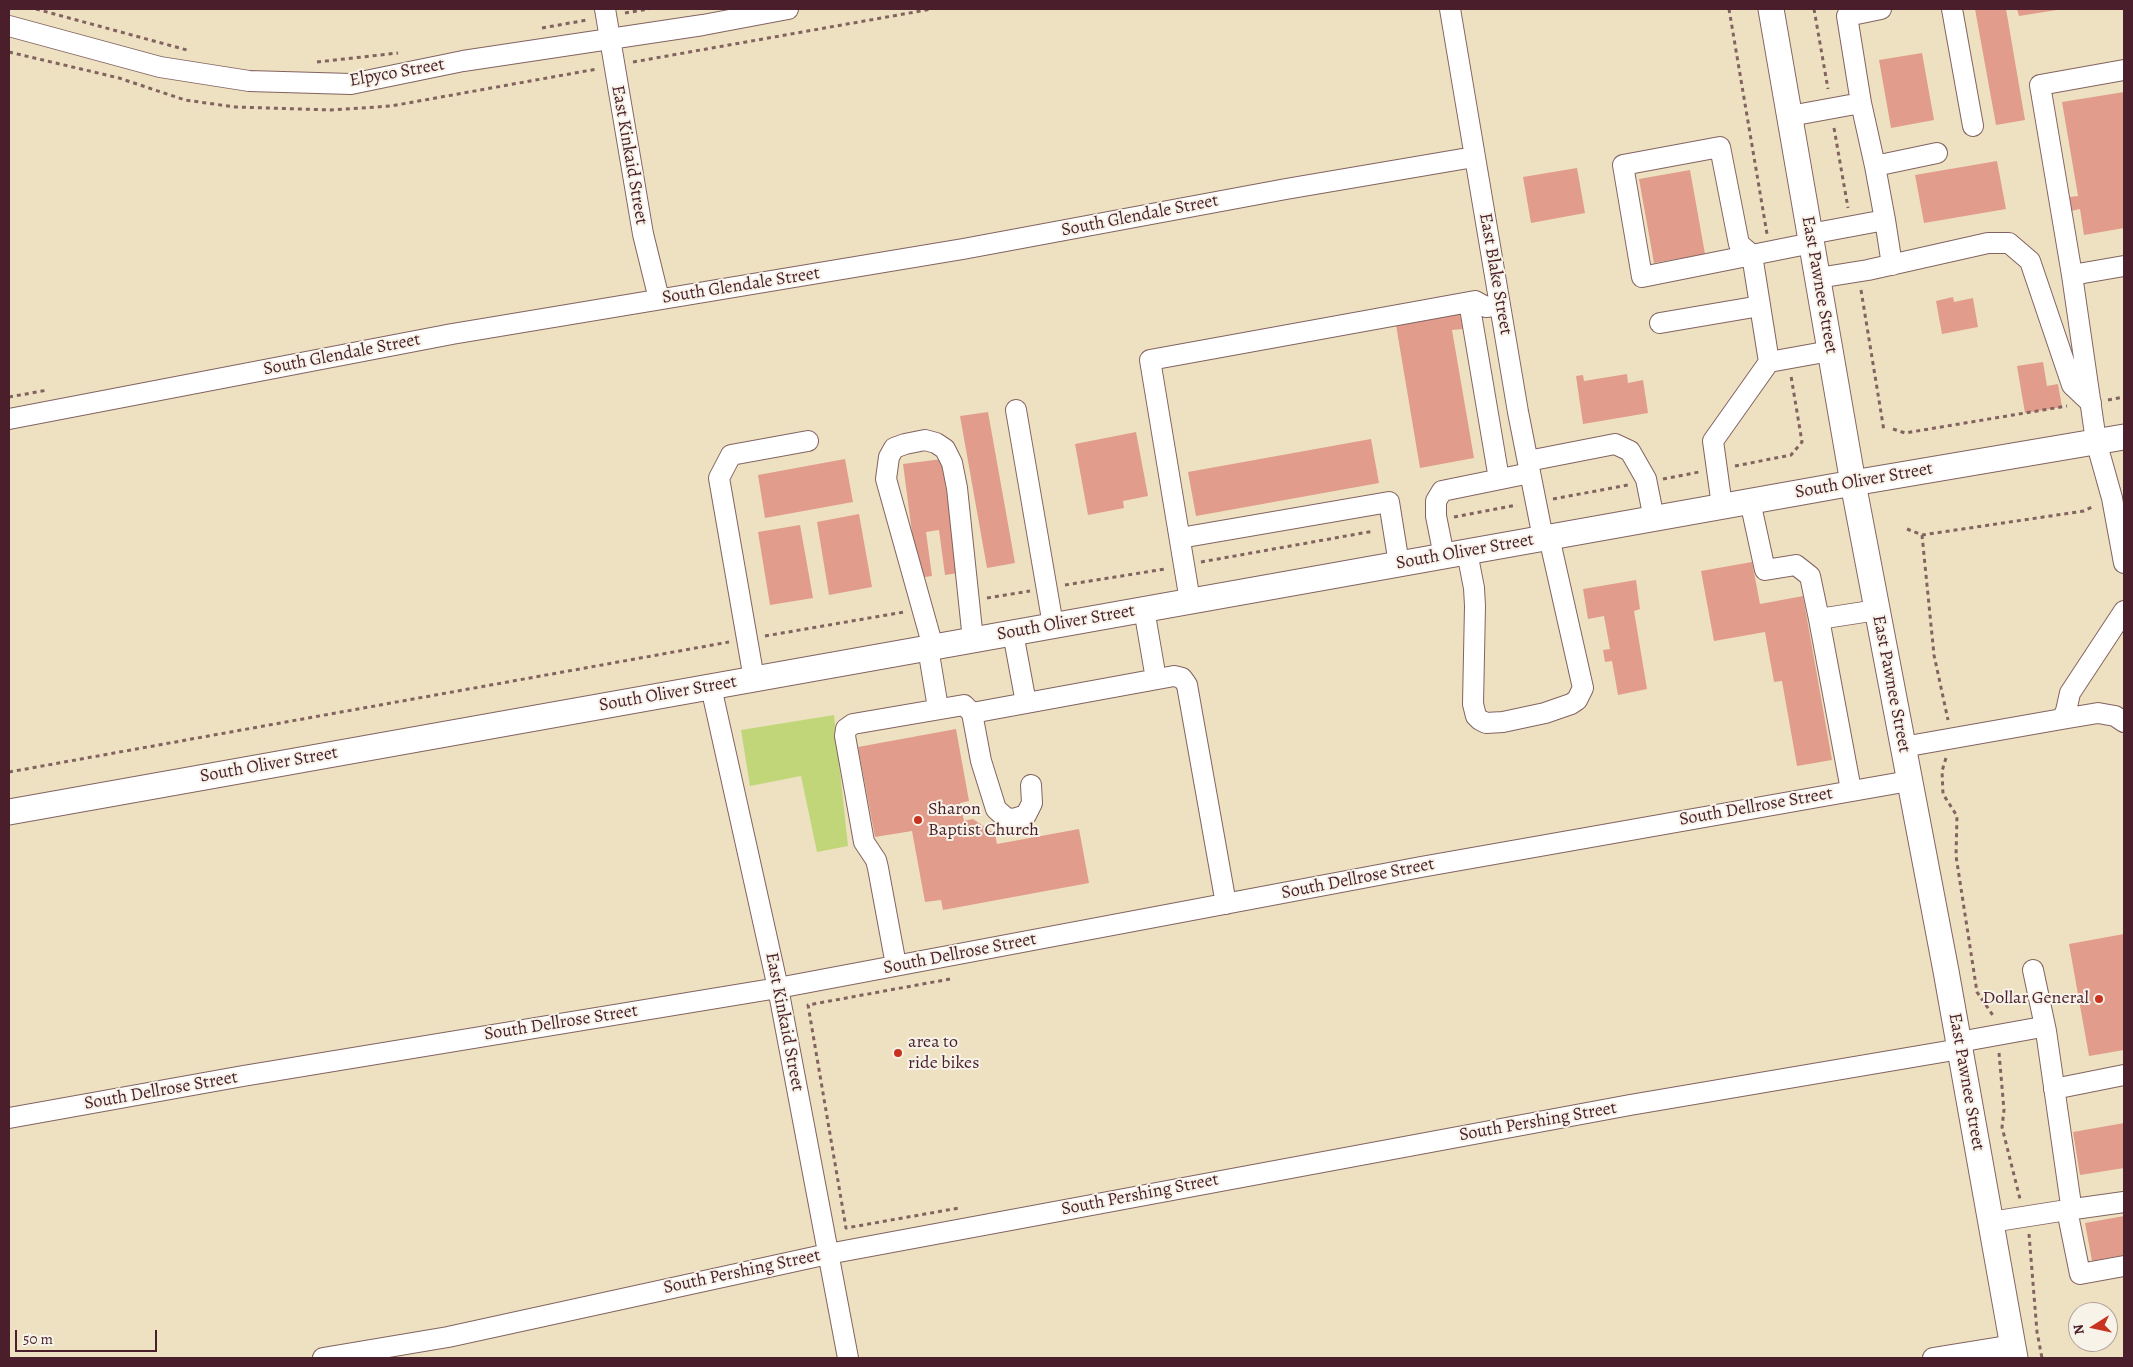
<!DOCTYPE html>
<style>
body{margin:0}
#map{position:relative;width:2133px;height:1367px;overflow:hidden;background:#ede1c1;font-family:Alegreya,serif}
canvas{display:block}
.frame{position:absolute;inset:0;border:10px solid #4a1f2b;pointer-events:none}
.north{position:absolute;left:2068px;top:1302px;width:50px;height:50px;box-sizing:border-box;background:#f7f3e8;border:1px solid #b29e9c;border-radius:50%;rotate:260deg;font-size:14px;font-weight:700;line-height:20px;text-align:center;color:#4a1f2b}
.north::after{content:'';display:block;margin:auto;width:18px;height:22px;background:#c8321e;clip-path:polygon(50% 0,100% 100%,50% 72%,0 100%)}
.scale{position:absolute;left:15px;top:1330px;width:142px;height:22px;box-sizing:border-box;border:2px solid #4a1f2b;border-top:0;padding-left:6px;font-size:15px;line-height:18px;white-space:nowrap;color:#4a1f2b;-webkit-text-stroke:4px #f7f3e8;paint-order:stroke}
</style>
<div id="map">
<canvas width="2133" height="1367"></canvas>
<div class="frame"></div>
<div class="north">N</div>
<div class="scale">50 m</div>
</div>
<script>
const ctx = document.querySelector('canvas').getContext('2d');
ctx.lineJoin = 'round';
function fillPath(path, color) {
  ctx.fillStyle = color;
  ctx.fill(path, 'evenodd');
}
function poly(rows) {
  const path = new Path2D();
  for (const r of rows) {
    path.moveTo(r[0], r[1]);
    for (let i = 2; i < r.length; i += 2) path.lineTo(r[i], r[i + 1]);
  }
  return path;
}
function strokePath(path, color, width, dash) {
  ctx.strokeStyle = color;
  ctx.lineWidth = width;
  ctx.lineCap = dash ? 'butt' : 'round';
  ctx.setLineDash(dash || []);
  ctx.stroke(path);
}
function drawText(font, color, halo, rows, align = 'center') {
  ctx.font = font + ' Alegreya,serif';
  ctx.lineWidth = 4;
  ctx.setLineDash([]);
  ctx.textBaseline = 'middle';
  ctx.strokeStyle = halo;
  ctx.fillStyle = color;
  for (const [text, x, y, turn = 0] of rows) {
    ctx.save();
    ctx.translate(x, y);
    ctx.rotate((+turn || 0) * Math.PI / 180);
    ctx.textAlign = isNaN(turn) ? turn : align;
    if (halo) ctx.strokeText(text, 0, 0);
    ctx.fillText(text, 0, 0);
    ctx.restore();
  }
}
fillPath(poly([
 [834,715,848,846,817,852,801,776,750,786,741,730]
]), '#c1d679');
fillPath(poly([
 [1975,9,2006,9,2025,120,1996,125],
 [2017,9,2057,9,2057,10,2019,16],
 [1922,53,1934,120,1891,128,1879,60],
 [2124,92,2124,228,2084,235,2080,209,2071,211,2069,197,2078,196,2062,102],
 [1997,161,2006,209,1924,223,1915,175],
 [1577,168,1585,213,1531,223,1523,177],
 [1690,170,1705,254,1654,263,1639,179],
 [1953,297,1954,302,1973,298,1978,327,1942,334,1936,301],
 [1460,314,1463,329,1452,330,1474,458,1420,468,1396,325],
 [2043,362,2047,386,2058,384,2062,407,2025,413,2017,366],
 [1627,374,1628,383,1643,380,1648,413,1583,424,1576,376,1583,375,1584,381],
 [988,412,1015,563,987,568,960,416],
 [1136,432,1148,496,1123,501,1124,508,1088,515,1075,444],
 [1371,439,1379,483,1196,516,1188,472],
 [845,459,853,502,765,518,758,475],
 [942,459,958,573,945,575,939,530,926,532,932,576,918,578,903,464],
 [859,514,872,587,829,595,817,522],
 [800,525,813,598,770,605,758,532],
 [1752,562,1760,604,1803,596,1832,760,1797,766,1782,681,1774,682,1765,632,1714,641,1701,571],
 [1636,580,1640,609,1634,611,1647,689,1618,695,1612,661,1605,662,1603,650,1610,649,1604,616,1588,619,1583,589],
 [956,729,969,801,960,803,964,821,973,819,995,834,997,844,1079,829,1089,883,943,910,941,900,925,902,912,831,875,837,858,747],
 [2124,934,2124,1050,2089,1056,2069,944],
 [2124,1123,2124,1168,2080,1175,2073,1132],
 [2124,1216,2124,1255,2092,1261,2085,1223]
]), '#e29c8b');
const minor = poly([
 [605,9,643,234,659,299],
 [1450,9,1518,412,1543,538],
 [1952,9,1973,126],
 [9,26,160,67,249,81,351,84,463,61,703,25,788,9],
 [1861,103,1847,16,1881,9],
 [1790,116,1861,103,1875,166,1937,153],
 [1875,166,1885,220],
 [1810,234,1885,220,1892,265],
 [2124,266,2072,275,2096,441,2112,498,2124,563],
 [2072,275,2040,85,2124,70],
 [1818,278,1868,270,1988,243,2009,243,2030,261,2072,385,2091,403],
 [1469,302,1499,479],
 [1660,323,1760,306],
 [1769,362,1830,351],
 [1016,410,1053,625],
 [9,419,452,334,963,249,1286,189,1474,157],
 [1528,461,1615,444,1630,451,1646,479,1654,519],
 [1750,501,1765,570,1796,565,1810,576,1819,619,1877,610],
 [1722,506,1713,441,1769,362,1752,255,1739,244,1720,147,1623,165,1642,277,1812,243],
 [1180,538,1389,502,1399,564],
 [1467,552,1474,588,1475,606,1473,704,1476,716,1480,720,1486,723,1503,722,1545,713,1571,704,1577,700,1583,688,1549,537],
 [1444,556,1436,516,1436,501,1442,491,1530,473],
 [1190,601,1150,360,1475,301,1486,307,1500,305],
 [1144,609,1156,679],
 [1819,619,1851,790],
 [1013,633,1026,703],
 [933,647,886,479,889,457,894,448,905,444,925,440,936,443,945,449,952,463,957,488,973,640],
 [928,648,938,708],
 [754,679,719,478,731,455,808,441],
 [711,687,778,988,848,1358],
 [972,713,1174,676,1182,678,1187,685,1226,904],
 [2062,719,2098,713,2115,716,2124,722],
 [1903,747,2062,719,2066,711,2070,693,2124,611],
 [896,965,878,868,876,860,864,842,845,736,846,729,853,724,964,705,972,713,981,761,996,809,1006,818,1013,819,1026,815,1032,803,1031,785],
 [2033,970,2046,1031],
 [1959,1042,2042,1027,2046,1031,2071,1205,2067,1210,1991,1222],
 [2054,1089,2124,1075],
 [9,1118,243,1076,778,988,1421,867,1909,781],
 [2124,1202,2067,1210,2080,1274,2124,1266],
 [323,1358,448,1337,828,1254,1630,1105,1960,1049],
 [1933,1358,2013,1345]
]);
const major = poly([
 [1771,9,1853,483,1946,971,2015,1358],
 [9,812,1853,483,2124,437]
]);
strokePath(minor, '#836360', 22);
strokePath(major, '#836360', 27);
strokePath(poly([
 [36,9,187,50],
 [1729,9,1767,234],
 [1814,9,1828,89],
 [625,13,649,9],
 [542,28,587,20],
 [9,52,119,78,185,100,235,107,331,110,391,106,597,69],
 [317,62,398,53],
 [633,62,932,9],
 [1834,128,1848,208],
 [1861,290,1884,431],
 [9,397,48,390],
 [2108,400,2124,397],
 [1893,429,1905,433,2067,406],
 [1735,466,1791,455,1802,442,1791,376],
 [1663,479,1699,472],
 [1553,499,1628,485],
 [1454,517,1517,505],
 [1907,529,1922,535,2084,511,2094,506],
 [1922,535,1934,655,1948,720],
 [1201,562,1374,531],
 [1065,585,1165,569],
 [987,598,1030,591],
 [765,636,904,612],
 [1946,758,1942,771,1943,794,1957,816,1956,856,1977,992,1994,1017],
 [9,772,729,642],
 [950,979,808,1005,846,1228,959,1208],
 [1999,1053,2004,1110,2002,1127,2020,1199],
 [2029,1234,2037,1332,2042,1358]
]), '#836360', 3, [4, 4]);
strokePath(minor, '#fff', 20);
strokePath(major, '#fff', 25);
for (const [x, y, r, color] of [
 [918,820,5,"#c8321e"],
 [2099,999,5,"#c8321e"],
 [898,1053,5,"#c8321e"]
]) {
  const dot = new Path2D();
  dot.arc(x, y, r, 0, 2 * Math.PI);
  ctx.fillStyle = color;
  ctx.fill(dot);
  strokePath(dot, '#f7f3e8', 2);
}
drawText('18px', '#4a1f2b', '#f7f3e8', [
 ["Elpyco Street",397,73,-10],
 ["East Kinkaid Street",629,155,80],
 ["South Glendale Street",1140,216,-11],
 ["East Blake Street",1495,274,80],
 ["East Pawnee Street",1819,285,80],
 ["South Glendale Street",741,286,-9],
 ["South Glendale Street",342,355,-11],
 ["South Oliver Street",1864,481,-10],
 ["South Oliver Street",1465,552,-10],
 ["South Oliver Street",1066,623,-10],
 ["East Pawnee Street",1891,684,79],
 ["South Oliver Street",668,694,-10],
 ["South Oliver Street",269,765,-10],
 ["South Dellrose Street",1756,807,-10],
 ["South Dellrose Street",1358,879,-11],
 ["South Dellrose Street",960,954,-11],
 ["East Kinkaid Street",784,1022,79],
 ["South Dellrose Street",561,1023,-9],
 ["East Pawnee Street",1966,1082,80],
 ["South Dellrose Street",161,1091,-10],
 ["South Pershing Street",1538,1122,-10],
 ["South Pershing Street",1140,1195,-11],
 ["South Pershing Street",742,1272,-12]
]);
drawText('18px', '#4a1f2b', '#f7f3e8', [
 ["Sharon",928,810],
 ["Baptist Church",928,831],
 ["Dollar General",2089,999,"right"],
 ["area to",908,1043],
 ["ride bikes",908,1064]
], 'left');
</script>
